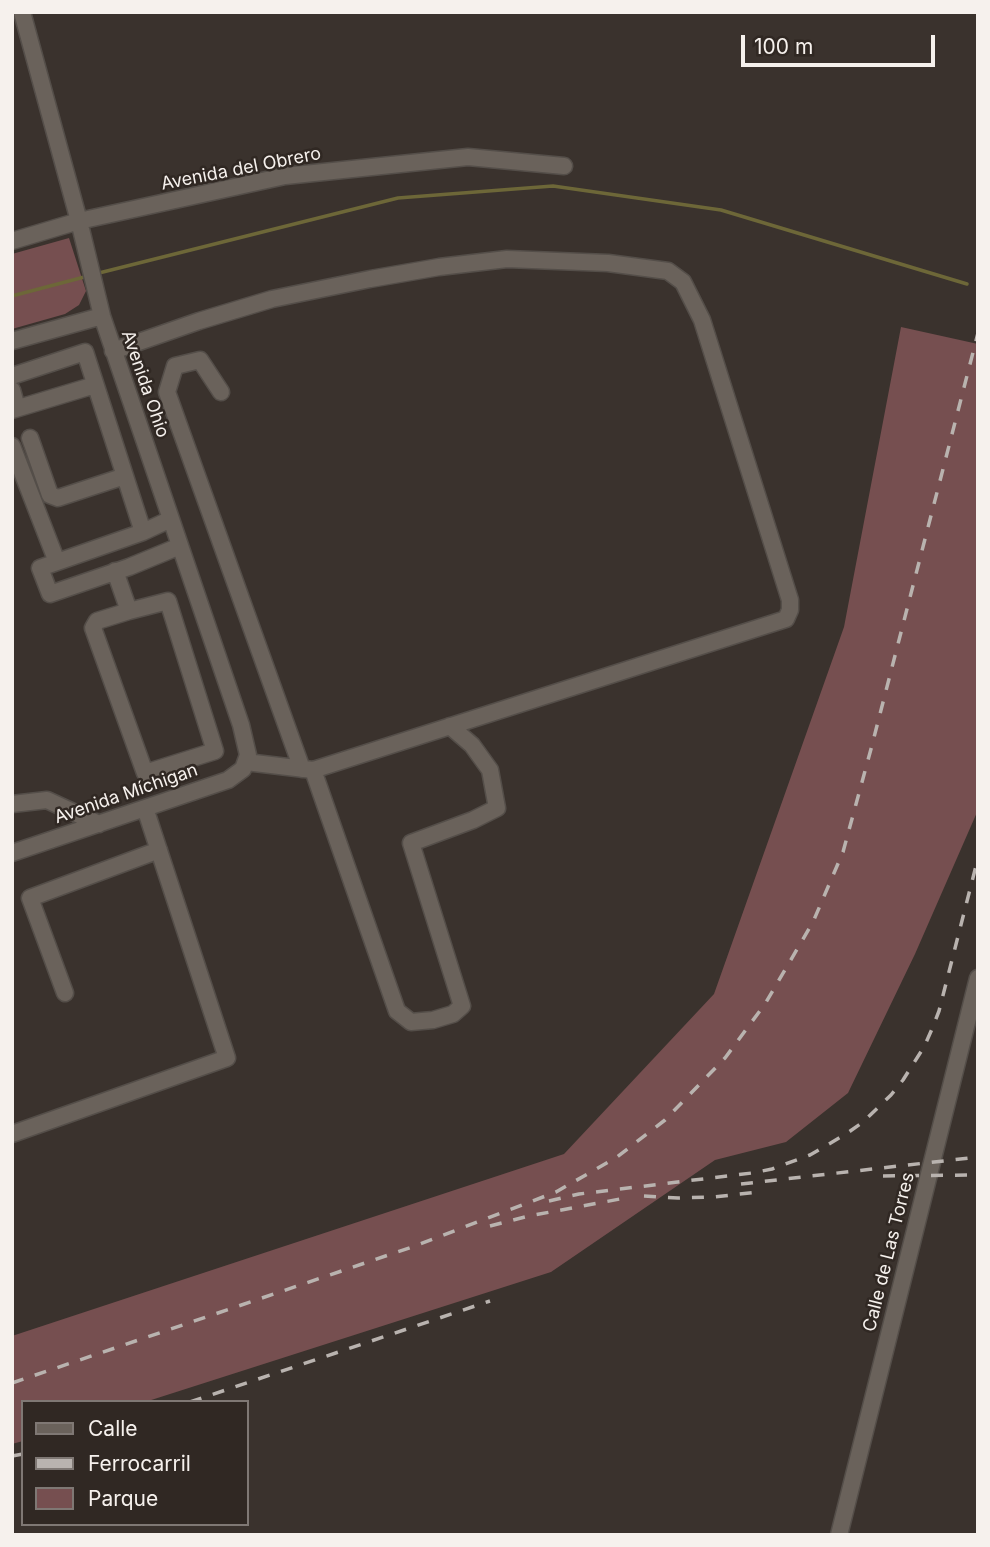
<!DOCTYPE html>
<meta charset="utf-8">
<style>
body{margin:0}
#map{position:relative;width:990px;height:1547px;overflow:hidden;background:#3a322d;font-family:Inter,sans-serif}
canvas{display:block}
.frame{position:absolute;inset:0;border:14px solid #f6f1ed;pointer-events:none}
.legend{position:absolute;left:21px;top:1400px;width:228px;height:126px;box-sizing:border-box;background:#302823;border:2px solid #7f7874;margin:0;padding:9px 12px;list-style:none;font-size:21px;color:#f6f1ed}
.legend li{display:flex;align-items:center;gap:14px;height:35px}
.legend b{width:35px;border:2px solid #7f7874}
.scale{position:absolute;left:741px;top:35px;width:194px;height:32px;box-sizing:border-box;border:4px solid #f6f1ed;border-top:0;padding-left:9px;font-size:21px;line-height:24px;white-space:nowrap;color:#f6f1ed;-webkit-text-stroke:5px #302823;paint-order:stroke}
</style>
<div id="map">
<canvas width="990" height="1547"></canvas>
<div class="frame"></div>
<ul class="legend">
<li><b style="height:9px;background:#6a625b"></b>Calle</li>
<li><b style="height:9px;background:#b9b3af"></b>Ferrocarril</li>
<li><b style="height:19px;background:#764f50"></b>Parque</li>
</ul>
<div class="scale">100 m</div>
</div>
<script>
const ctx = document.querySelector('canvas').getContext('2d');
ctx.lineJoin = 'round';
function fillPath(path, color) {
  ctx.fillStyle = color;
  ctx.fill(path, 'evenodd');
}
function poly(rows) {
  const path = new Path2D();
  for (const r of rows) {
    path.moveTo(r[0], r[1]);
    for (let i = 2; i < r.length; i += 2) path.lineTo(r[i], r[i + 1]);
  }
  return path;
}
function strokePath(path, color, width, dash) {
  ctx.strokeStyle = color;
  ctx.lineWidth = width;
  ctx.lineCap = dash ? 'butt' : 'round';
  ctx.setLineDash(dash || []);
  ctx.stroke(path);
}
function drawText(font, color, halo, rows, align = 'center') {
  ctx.font = font + ' Inter,sans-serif';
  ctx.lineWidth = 5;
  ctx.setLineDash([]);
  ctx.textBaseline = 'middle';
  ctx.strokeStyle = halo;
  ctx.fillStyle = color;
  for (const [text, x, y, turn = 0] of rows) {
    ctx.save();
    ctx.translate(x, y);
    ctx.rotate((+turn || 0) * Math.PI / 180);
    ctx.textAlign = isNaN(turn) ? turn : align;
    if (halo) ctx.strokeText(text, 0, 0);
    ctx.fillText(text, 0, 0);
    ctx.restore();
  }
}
fillPath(poly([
 [69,238,86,291,79,305,65,314,12,329,12,254],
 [901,327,978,344,978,810,915,954,848,1093,786,1142,715,1160,551,1272,145,1402,23,1402,23,1441,12,1444,12,1336,564,1154,714,994,844,627]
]), '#764f50');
strokePath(poly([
 [95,274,398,198,553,186,721,210,967,284],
 [12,296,88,276]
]), '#6d6738', 3.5);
const minor = poly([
 [12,241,79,221,285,176,468,157,564,166],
 [12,341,102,316],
 [113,351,199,321,272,299,370,279,439,267,507,259,608,263,668,271,683,282,702,320,790,600,790,610,786,619,313,770,246,762],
 [12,376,85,352,143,532],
 [12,390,17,408],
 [221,392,200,360,175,366,167,392,302,769],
 [12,410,95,385],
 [30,438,50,495,58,498,125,476],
 [12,446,57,562],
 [171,519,143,532,40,568,50,594,129,567,180,546],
 [115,571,129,611,97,621,93,628,145,773,215,751,168,601,129,611],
 [313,770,397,1011,411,1022,433,1020,453,1014,462,1006,411,843,473,820,497,808,490,770,472,745,450,726],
 [12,804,47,800,99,824],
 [12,853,228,780,243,769,248,755,241,725,102,316,79,221,22,12],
 [65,993,30,898,159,850],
 [12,1134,227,1058,145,808],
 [839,1535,978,978]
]);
strokePath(minor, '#544e49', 19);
strokePath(minor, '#6a625b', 16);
strokePath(poly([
 [883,1176,978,1175],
 [741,1184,978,1157],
 [644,1196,678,1198,714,1197,758,1192],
 [549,1201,579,1194,752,1173,772,1169,810,1155,846,1134,863,1122,891,1095,903,1080,924,1047,932,1029,939,1011,978,858],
 [490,1226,529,1216,620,1199],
 [12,1383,412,1247,556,1192,617,1157,665,1120,725,1058,765,1004,813,922,843,852,871,749,978,333],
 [190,1402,490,1301],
 [12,1456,23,1454]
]), '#b9b3af', 3.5, [12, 12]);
drawText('18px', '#f6f1ed', '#302823', [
 ["Avenida del Obrero",241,169,-11],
 ["Avenida Ohio",145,384,71],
 ["Avenida Míchigan",126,794,-19],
 ["Calle de Las Torres",889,1252,-76]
]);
</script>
